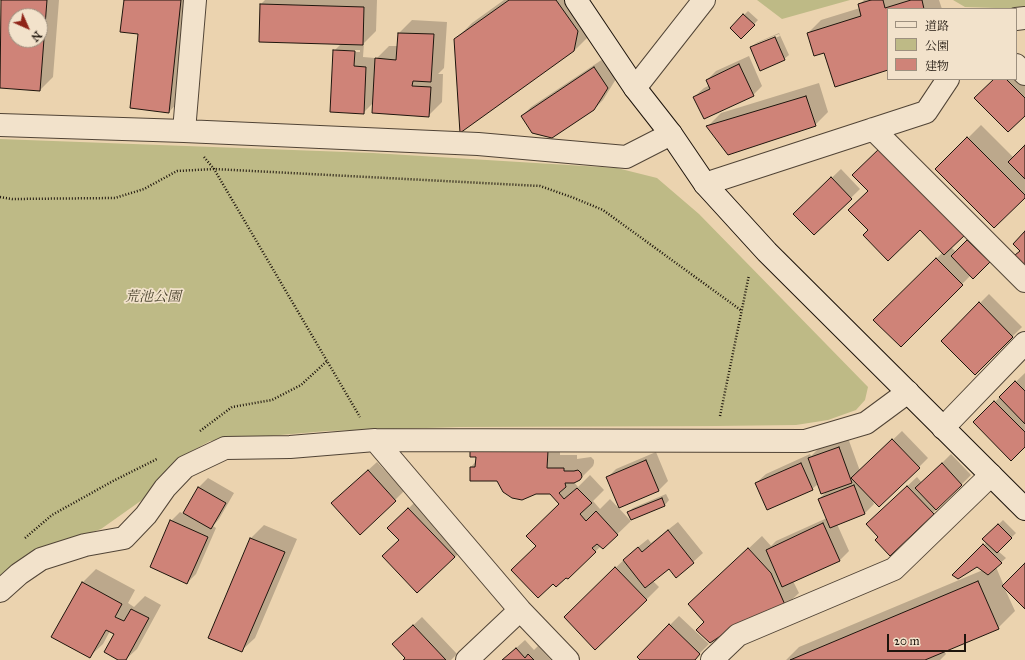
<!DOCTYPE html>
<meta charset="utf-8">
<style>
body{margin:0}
#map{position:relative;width:1025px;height:660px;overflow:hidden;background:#ebd3af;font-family:"IM FELL Great Primer","Noto Serif JP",serif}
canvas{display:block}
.legend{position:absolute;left:887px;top:8px;width:130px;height:72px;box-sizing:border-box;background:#f2e2cb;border:1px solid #9d907f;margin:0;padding:5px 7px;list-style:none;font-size:12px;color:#1e150d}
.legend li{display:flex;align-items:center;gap:8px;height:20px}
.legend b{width:20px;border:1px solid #9d907f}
.north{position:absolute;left:8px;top:8px;width:40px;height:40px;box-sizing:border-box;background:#f2e2cb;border:1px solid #9d907f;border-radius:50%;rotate:135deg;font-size:11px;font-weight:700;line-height:16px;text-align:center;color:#1e150d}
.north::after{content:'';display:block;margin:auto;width:14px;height:18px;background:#8f2418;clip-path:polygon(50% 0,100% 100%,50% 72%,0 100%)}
.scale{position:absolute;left:887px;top:634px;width:79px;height:18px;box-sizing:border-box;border:2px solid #1e150d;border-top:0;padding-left:5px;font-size:12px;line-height:14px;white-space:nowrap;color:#1e150d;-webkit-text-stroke:3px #f2e2cb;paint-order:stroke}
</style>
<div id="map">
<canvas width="1025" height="660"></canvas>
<ul class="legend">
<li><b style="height:5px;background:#f2e2cb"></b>道路</li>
<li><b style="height:11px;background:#beba86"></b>公園</li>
<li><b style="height:11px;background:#cf8378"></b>建物</li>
</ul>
<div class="north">N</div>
<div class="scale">20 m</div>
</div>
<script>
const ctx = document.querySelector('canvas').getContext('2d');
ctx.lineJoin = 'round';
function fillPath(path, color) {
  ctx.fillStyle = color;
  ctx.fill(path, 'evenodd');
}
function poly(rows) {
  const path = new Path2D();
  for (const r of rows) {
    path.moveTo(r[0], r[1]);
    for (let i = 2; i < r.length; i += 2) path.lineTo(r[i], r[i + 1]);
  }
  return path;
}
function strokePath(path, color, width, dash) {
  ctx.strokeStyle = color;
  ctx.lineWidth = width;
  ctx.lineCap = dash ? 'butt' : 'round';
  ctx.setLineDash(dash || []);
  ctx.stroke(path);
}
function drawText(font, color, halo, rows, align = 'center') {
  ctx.font = font + ' "IM FELL Great Primer","Noto Serif JP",serif';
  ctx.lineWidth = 3.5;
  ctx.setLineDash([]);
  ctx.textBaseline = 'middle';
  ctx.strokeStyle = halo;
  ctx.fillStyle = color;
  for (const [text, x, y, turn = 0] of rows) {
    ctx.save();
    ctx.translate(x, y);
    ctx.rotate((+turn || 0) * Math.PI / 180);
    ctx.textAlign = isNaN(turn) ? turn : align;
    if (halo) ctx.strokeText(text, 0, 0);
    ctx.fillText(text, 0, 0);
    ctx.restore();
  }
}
fillPath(poly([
 [757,0,850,0,782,19],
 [953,0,1025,0,1025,9,965,7],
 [0,139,373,153,617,168,657,178,699,214,868,387,865,400,856,410,828,420,796,425,716,426,459,427,327,431,210,441,181,457,142,500,101,529,38,551,0,579]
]), '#beba86');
fillPath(poly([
 [2,0,59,0,53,77,40,90,0,87,0,27],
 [16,16,40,16,40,40,16,40],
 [125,0,193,0,182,98,169,112,139,33],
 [265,0,377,0,376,31,364,43,363,57,375,58,375,60,389,46,398,46,399,33,412,20,447,22,444,68,438,74,443,74,442,102,428,116,373,103,363,113,334,51,342,43,261,4],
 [341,50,360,50,360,52,341,52],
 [504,0,584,0,591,34,574,51,455,40,472,23],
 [864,0,939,0,942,9,888,9,888,69,825,52,808,33,821,20,860,8,859,5],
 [748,11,758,20,741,38,731,28],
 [779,33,789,55,784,59,752,47,756,43],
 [779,34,780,36,755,46,755,44],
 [749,56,762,86,753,95,694,97,704,88,710,85,707,80,716,71],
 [603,59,616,79,603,100,594,109,522,116,531,107],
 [995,79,1025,80,1025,114],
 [819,83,828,112,815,125,708,126,721,113],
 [981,125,1014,158,1025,147,1025,196,937,169],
 [895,134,978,220,951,247,956,252,972,236,993,257,973,277,971,275,901,346,875,320,943,252,920,228,869,230,869,191,853,175],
 [841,169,860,189,814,234,794,214],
 [989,294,1022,327,975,374,942,341],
 [1025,373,1025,446,974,422],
 [902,431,928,458,919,467,871,497,874,504,865,513,837,524,849,551,840,560,793,581,799,593,785,606,705,622,703,591,762,536,771,546,776,541,827,518,819,499,827,491,818,484,812,489,756,483,766,474,810,454,811,456,818,449,848,438,860,471],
 [560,438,560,455,577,455,577,459,591,457,594,460,594,463,593,466,579,480,574,482,578,487,590,475,604,490,593,501,600,509,610,499,631,521,603,548,601,546,568,578,537,546,560,503,550,493,498,480,471,467,476,461],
 [656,452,668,481,659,490,620,507,607,478,616,469],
 [951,454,971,475,933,513,880,537,876,515,917,477,922,483],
 [377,462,404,491,395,500,342,494],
 [208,478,234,493,219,519,213,526,216,528,196,574,187,583,171,521,180,512,184,514,199,487],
 [666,494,669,500,665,505,631,519,628,512,633,508],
 [422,495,468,544,455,557,400,539,402,515],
 [1003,520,1016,533,998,551,1006,558,996,567,1004,586,1025,565,1025,607,1004,587,1015,611,998,628,944,651,946,654,940,660,786,660,799,647,983,570,977,566,953,575,987,542,984,539],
 [678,522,703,553,693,562,670,568,653,581,659,587,646,600,578,604,633,551,648,539,651,543],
 [264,525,297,539,255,638,241,651,209,637,251,538],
 [96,569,135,590,128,603,134,607,145,596,161,605,137,649,125,660,121,660,115,634,110,631,103,644,89,657,53,637,83,582],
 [679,616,709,644,693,660,641,660,638,657],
 [422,617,457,654,451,660,403,660,406,658,403,635],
 [525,640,534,650,538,646,551,660,503,660]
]), '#0003');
const building = poly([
 [1,0,47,0,40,91,0,88,1,0],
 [16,16,40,16,40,40,16,40,16,16],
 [124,0,181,0,169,113,130,108,138,34,120,32,124,0],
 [509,0,556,0,578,31,574,51,460,133,454,39,509,0],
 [871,0,883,0,885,8,911,0,922,0,924,9,888,9,888,70,835,87,824,53,814,56,807,33,861,16,858,4,871,0],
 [260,4,364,7,363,45,259,42,260,4],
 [743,14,755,25,741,39,730,28,743,14],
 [398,33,434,34,431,82,413,81,412,86,431,87,429,117,372,113,375,58,396,60,398,33],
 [775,37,785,60,760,71,750,47,775,37],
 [333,50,355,51,354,66,366,67,364,114,330,112,333,50],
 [739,64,754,96,704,119,693,97,710,89,706,80,739,64],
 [594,67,608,88,594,110,552,138,532,133,521,116,594,67],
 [994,79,1006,79,1025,98,1025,116,1008,132,974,98,994,79],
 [806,96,816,126,728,155,706,126,806,96],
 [967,137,1025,195,1025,198,994,228,935,169,967,137],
 [1025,145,1025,179,1008,162,1025,145],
 [881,147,966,234,944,255,920,230,888,261,863,235,868,230,848,210,868,191,852,175,881,147],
 [831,177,852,199,814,235,793,214,831,177],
 [1025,231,1025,265,1015,255,1020,251,1013,244,1025,231],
 [967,240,990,262,973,279,951,256,967,240],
 [936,258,963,285,901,347,873,320,936,258],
 [979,302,1013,337,975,375,941,341,979,302],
 [1015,381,1025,391,1025,424,999,397,1015,381],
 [994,401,1025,432,1025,447,1011,461,973,422,994,401],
 [892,439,920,468,879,507,851,478,892,439],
 [839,447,852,483,821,494,808,458,839,447],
 [470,451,548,451,547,468,564,468,564,471,574,471,578,470,581,473,582,477,580,480,574,483,565,483,566,487,559,493,564,499,577,488,592,503,580,514,586,521,596,511,618,535,603,549,597,544,592,548,596,552,568,579,566,578,556,587,553,584,538,598,511,570,536,546,526,536,559,504,550,494,536,494,522,500,512,498,503,492,497,481,470,481,470,467,475,467,476,457,470,457,470,451],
 [646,460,659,491,619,508,606,477,646,460],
 [801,463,813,490,767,510,755,483,801,463],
 [942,463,962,485,936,510,915,488,942,463],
 [368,470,396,501,360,535,331,503,368,470],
 [854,485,865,514,830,528,818,499,854,485],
 [907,486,934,514,890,556,875,540,878,537,866,524,907,486],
 [198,487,226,503,211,529,183,513,198,487],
 [662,498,665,506,631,520,627,512,662,498],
 [408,508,455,557,417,593,382,556,399,540,387,528,408,508],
 [170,520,208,537,187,584,150,567,170,520],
 [823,523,840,561,782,587,766,550,823,523],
 [998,524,1012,538,997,553,982,539,998,524],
 [668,530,694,563,676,578,669,569,645,588,623,560,638,547,642,552,668,530],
 [250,538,285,552,242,652,208,638,250,538],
 [983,544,1002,563,988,575,977,567,958,579,952,575,983,544],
 [748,548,771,573,786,607,734,627,710,643,696,630,704,622,688,604,748,548],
 [1025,563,1025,609,1002,586,1025,563],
 [615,567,647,600,595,650,564,617,615,567],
 [978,581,999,629,925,660,790,660,978,581],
 [82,582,122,604,115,617,124,621,131,609,149,618,126,660,118,660,104,652,114,634,106,630,90,658,51,637,82,582],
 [669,624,700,654,695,660,640,660,637,657,669,624],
 [413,625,446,660,403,660,405,658,392,644,413,625],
 [516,648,525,658,528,654,534,660,502,660,516,648]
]);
fillPath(building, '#cf8378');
strokePath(building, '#1e150d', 1);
const street = poly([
 [1016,19,1025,18],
 [1016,65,1025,74],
 [635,88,704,0],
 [0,125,184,131,478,144,626,157,671,134],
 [873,129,1025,281],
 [184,131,195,0],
 [705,184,926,112,948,79],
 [943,428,1025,343],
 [375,440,520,610,568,660],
 [0,591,19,574,41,559,85,545,124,538,146,515,165,488,185,467,225,448,290,447,375,440,805,441,866,423,908,392],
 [467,660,520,610],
 [712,660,738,635,894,569,991,475]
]);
const secondary = poly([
 [576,0,635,88,671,134,705,184,767,252,1025,509]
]);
strokePath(street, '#514436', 24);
strokePath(secondary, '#1e150d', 24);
strokePath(poly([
 [204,157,214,169,360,417],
 [0,197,12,199,115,198,144,189,177,171,214,169,540,186,574,198,603,210,742,311],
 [720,416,749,275],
 [200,431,232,407,272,400,301,385,327,361],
 [25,538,52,515,113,481,157,459]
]), '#1e150d', 2.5, [1, 2]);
strokePath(street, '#f2e2cb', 22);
strokePath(secondary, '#f2e2cb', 22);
drawText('italic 14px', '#4e4731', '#f2e2cb', [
 ["荒池公園",153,298]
]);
</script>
